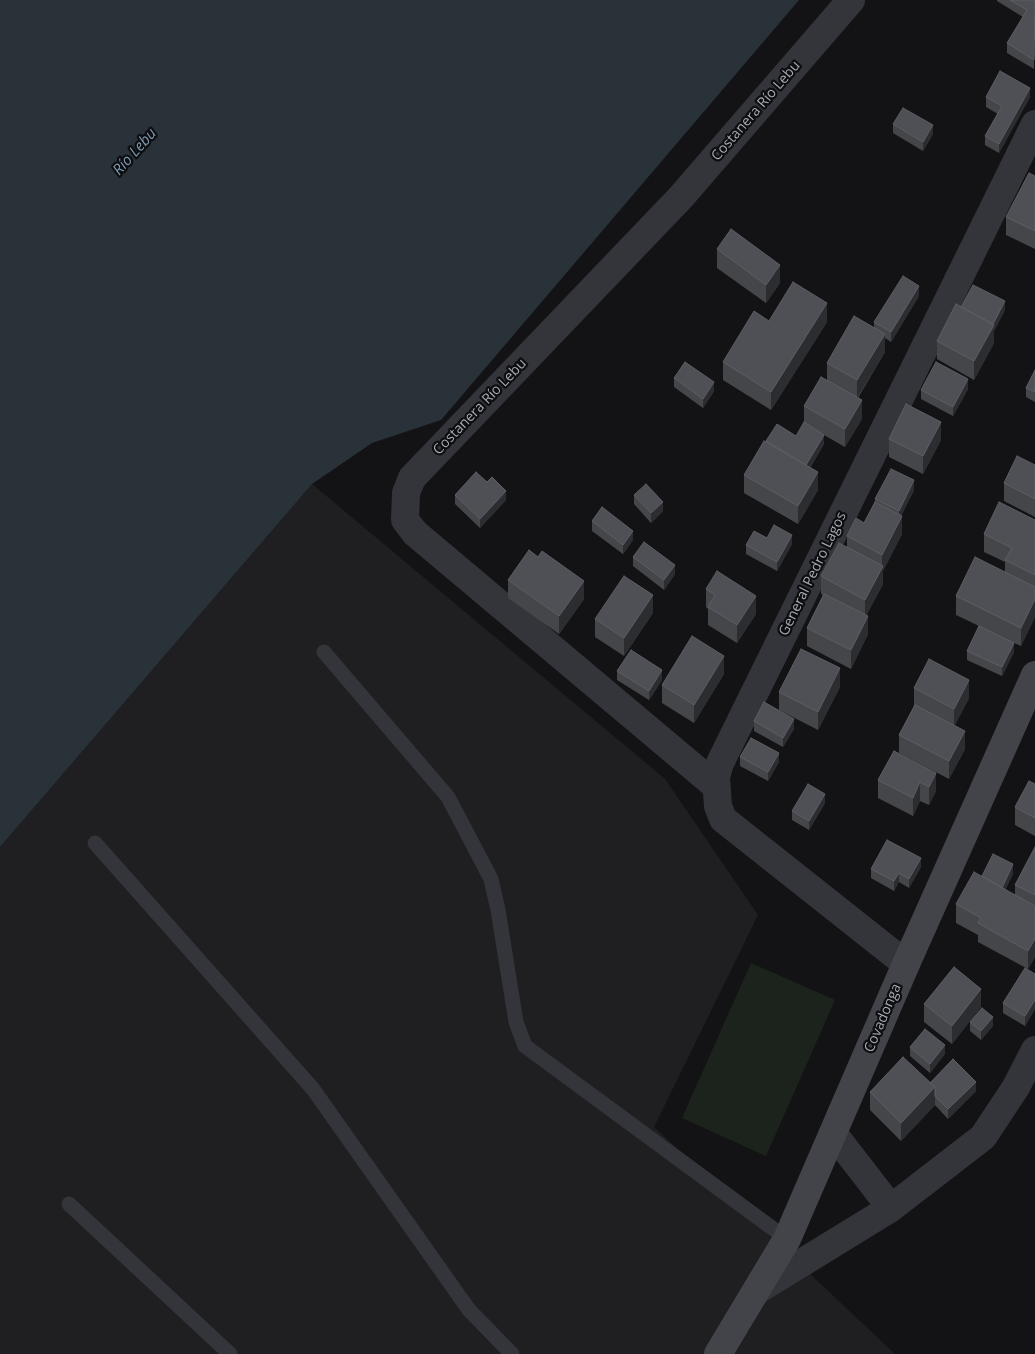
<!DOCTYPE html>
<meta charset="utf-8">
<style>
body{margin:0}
canvas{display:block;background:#131315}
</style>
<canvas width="1035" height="1354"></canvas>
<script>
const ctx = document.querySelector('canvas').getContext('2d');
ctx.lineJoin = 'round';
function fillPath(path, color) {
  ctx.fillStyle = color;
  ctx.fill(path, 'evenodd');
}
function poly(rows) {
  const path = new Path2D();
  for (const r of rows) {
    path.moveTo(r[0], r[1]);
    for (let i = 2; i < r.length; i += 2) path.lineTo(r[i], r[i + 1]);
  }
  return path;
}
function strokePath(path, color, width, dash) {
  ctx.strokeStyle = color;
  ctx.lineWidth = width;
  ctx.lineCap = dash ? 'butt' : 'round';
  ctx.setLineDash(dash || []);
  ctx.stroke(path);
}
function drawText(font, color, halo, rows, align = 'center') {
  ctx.font = font + ' "Open Sans",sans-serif';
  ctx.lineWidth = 4.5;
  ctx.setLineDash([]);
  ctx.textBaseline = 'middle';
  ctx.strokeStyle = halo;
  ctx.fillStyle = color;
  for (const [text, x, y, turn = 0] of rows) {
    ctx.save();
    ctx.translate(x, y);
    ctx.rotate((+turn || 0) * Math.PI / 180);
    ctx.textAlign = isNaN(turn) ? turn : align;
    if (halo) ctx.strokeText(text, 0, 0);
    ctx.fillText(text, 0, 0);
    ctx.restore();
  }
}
fillPath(poly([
 [312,484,665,779,758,915,654,1127,895,1354,0,1354,0,847]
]), '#1f1f22');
fillPath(poly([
 [751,963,835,1000,766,1156,682,1118]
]), '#1b231c');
fillPath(poly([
 [0,0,799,0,441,420,372,443,312,484,0,847]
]), '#293238');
strokePath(poly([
 [324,652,448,797,491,879,498,910,516,1022,525,1046,787,1239],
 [95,843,313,1089,469,1310,512,1354],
 [69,1204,230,1354]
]), '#34353a', 15);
strokePath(poly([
 [716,786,415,533,405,520,406,493,412,478,681,197,851,0],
 [906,964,723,819,718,806,716,777,720,763,1035,124],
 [833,1133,891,1208],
 [756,1291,891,1208,983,1137,1016,1087,1035,1050]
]), '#34353a', 28);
strokePath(poly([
 [718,1354,787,1239,906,964,1035,675]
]), '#42444a', 28);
fillPath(poly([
 [997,0,1035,0,1034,69,1007,53,1007,43,1023,17,997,1],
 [986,97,1030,97,999,153,985,145,985,136,998,114,986,107],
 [893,124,933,134,923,151,893,133],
 [1035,176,1035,249,1006,235,1006,217],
 [717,249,780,283,766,303,717,268],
 [919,296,891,342,885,338,885,352,858,398,862,419,845,447,824,435,824,444,810,468,818,490,798,524,744,493,744,475,766,441,796,436,804,423,804,406,827,381,827,363,874,328,874,322],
 [961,307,1005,310,994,331,994,343,974,380,937,359,937,341],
 [769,321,827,322,771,410,723,380,723,362],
 [1035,370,1035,402,1026,397,1026,388],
 [674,378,714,391,703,408,674,387],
 [968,389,953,416,921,399,921,390],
 [889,439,941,440,923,474,889,457],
 [1035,465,1035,517,1004,501,1004,483],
 [914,490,901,516,902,534,883,571,883,584,866,616,868,634,851,669,807,646,807,628,823,595,821,594,821,576,847,547,847,536,864,523,875,502,875,499],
 [455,495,506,500,480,528,455,504],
 [634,495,663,511,651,523,634,504],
 [1035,520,1035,617,1021,646,1014,643,1014,652,1002,676,967,660,967,651,979,626,956,615,956,596,1005,572,1005,562,984,552,984,534],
 [592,521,633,540,623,554,592,531],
 [767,538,792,544,777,571,746,554,746,545],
 [538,557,584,599,559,634,508,598,508,580],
 [633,557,675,574,664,590,633,566],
 [706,589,756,614,737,643,708,625,708,609,706,607],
 [653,613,624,656,595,637,595,619],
 [617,671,662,680,649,700,617,680],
 [724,674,694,723,662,703,662,685],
 [840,687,818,730,779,710,779,692],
 [914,688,969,698,955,725,965,749,949,779,899,753,899,735,914,706],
 [754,721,794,729,783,747,754,731],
 [894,751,936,791,929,805,920,801,913,816,878,798,878,780],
 [740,757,779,762,768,781,740,766],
 [1035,784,1035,836,1015,825,1015,807],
 [825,803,809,830,792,820,792,811],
 [1035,847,1035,957,1028,969,978,942,978,935,956,923,956,904,982,876,1013,874,1005,890,1015,895,1015,885],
 [921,867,909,888,899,882,894,891,871,878,871,869],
 [1035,974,1035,1009,1025,1026,1003,1013,1003,1003],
 [924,1004,981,1007,952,1044,924,1022],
 [970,1022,993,1026,981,1040,970,1031],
 [910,1047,945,1054,930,1073,910,1056],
 [930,1083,976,1091,948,1119,935,1105,901,1141,870,1110,870,1092]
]), '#44464a');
fillPath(poly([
 [1030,88,1030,97,999,153,999,144],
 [933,125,933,134,923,151,923,142],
 [780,265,780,283,766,303,766,285],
 [919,286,919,296,891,342,891,332],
 [1005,301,1005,310,994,331,994,343,974,380,974,361],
 [827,303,827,322,771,410,771,392],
 [885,334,885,352,857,398,857,380],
 [968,379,968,389,953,416,953,407],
 [714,382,714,391,703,408,703,399],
 [862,400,862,419,845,447,845,429],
 [941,422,941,440,923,474,923,456],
 [824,435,824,444,806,474,806,465],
 [818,472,818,490,798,524,798,506],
 [914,480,914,490,899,520,899,511],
 [506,491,506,500,480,528,480,519],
 [663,502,663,511,651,523,651,513],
 [902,516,902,534,883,571,883,584,865,618,865,600,882,568,882,555],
 [633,531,633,540,623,554,623,545],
 [792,535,792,544,777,571,777,562],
 [675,565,675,574,664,590,664,580],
 [584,581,584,599,559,634,559,616],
 [653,595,653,613,624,656,624,638],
 [756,596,756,614,737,643,737,625],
 [1035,599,1035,617,1021,646,1021,628],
 [868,616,868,634,851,669,851,650],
 [1014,643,1014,652,1002,676,1002,667],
 [724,656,724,674,694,723,694,705],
 [840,668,840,687,818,730,818,712],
 [662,670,662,680,649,700,649,691],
 [969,680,969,698,954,727,954,709],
 [794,719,794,729,783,747,783,738],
 [965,731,965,749,949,779,949,761],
 [779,753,779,762,768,781,768,772],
 [936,773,936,791,929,805,929,787],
 [920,782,920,801,913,816,913,798],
 [825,794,825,803,809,830,809,821],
 [921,858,921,867,909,888,909,879],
 [1013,864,1013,874,1001,899,1001,889],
 [899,873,899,882,894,891,894,881],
 [1035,939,1035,957,1028,969,1028,951],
 [981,989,981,1007,952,1044,952,1026],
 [1035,1000,1035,1009,1025,1026,1025,1016],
 [993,1017,993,1026,981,1040,981,1031],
 [945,1045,945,1054,930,1073,930,1064],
 [976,1082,976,1091,948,1119,948,1109],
 [935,1087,935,1105,901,1141,901,1123]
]), '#2c2d30');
const building = poly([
 [1010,0,1035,0,1034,60,1007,43,1027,10,1010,0],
 [1000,71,1030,88,999,144,985,136,1002,106,986,97,1000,71],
 [903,108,933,125,923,142,893,124,903,108],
 [1029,173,1035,176,1035,231,1006,217,1029,173],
 [731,229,780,265,766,285,717,249,731,229],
 [903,276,919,286,891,332,874,322,903,276],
 [793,282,827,303,771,392,723,362,754,311,769,321,793,282],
 [973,285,1005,301,993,324,961,307,973,285],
 [956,304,994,325,974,361,937,341,956,304],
 [854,316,885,334,857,380,827,363,854,316],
 [685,362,714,382,703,399,674,378,685,362],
 [936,362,968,379,953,407,921,390,936,362],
 [1035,370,1035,392,1026,388,1035,370],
 [821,377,862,400,845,429,804,406,821,377],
 [906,404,941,422,923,456,889,439,906,404],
 [804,422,824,435,806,465,766,441,777,424,796,436,804,422],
 [764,441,818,472,798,506,744,475,764,441],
 [1017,456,1035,465,1035,499,1004,483,1017,456],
 [891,469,914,480,899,511,875,499,891,469],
 [476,472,487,482,492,477,506,491,480,519,455,495,476,472],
 [646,484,663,502,651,513,634,495,646,484],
 [875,502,902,516,882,555,847,536,856,518,864,523,875,502],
 [999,502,1035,520,1035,575,1005,560,1012,548,984,534,999,502],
 [602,507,633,531,623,545,592,521,602,507],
 [774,525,792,535,777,562,746,545,754,531,767,538,774,525],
 [644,542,675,565,664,580,633,557,644,542],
 [839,543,883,566,865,600,821,576,839,543],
 [529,550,538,557,542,551,584,581,559,616,508,580,529,550],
 [975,557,1035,587,1035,599,1021,628,956,596,975,557],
 [717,571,756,596,737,625,708,607,715,595,706,589,717,571],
 [624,576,653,595,624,638,595,619,624,576],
 [824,594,868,616,851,650,807,628,824,594],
 [979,626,1014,643,1002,667,967,651,979,626],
 [692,636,724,656,694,705,662,685,692,636],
 [801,649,840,668,818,712,779,692,801,649],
 [631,650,662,670,649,691,617,671,631,650],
 [929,659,969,680,954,709,914,688,929,659],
 [764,702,794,719,783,738,754,721,764,702],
 [915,705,965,731,949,761,899,735,915,705],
 [751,738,779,753,768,772,740,757,751,738],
 [894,751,936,773,929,787,920,782,913,798,878,780,894,751],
 [1029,781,1035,784,1035,818,1015,807,1029,781],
 [808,784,825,794,809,821,792,811,808,784],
 [887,840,921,858,909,879,899,873,894,881,871,869,887,840],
 [1035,847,1035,895,1015,885,1035,847],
 [993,854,1013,864,1002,888,982,876,993,854],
 [974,872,1035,906,1035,939,1028,951,978,923,981,918,956,904,974,872],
 [954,967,981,989,952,1026,924,1004,954,967],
 [1025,968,1035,974,1035,1000,1025,1016,1003,1003,1025,968],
 [982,1008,993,1017,981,1031,970,1022,982,1008],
 [925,1029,945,1045,930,1064,910,1047,925,1029],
 [903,1057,935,1087,901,1123,870,1092,903,1057],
 [953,1059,976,1082,948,1109,935,1096,935,1087,930,1083,953,1059]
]);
fillPath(building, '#4f5056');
strokePath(building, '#5c5e64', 1);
drawText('14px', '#a5aab5', '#0e0e10', [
 ["Costanera Río Lebu",756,111,-49],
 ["Costanera Río Lebu",480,407,-46],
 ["General Pedro Lagos",813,574,-64],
 ["Covadonga",883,1018,-67]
]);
drawText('italic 15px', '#7b9ab1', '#0e0e10', [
 ["Río Lebu",135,152,-48]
]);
</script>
